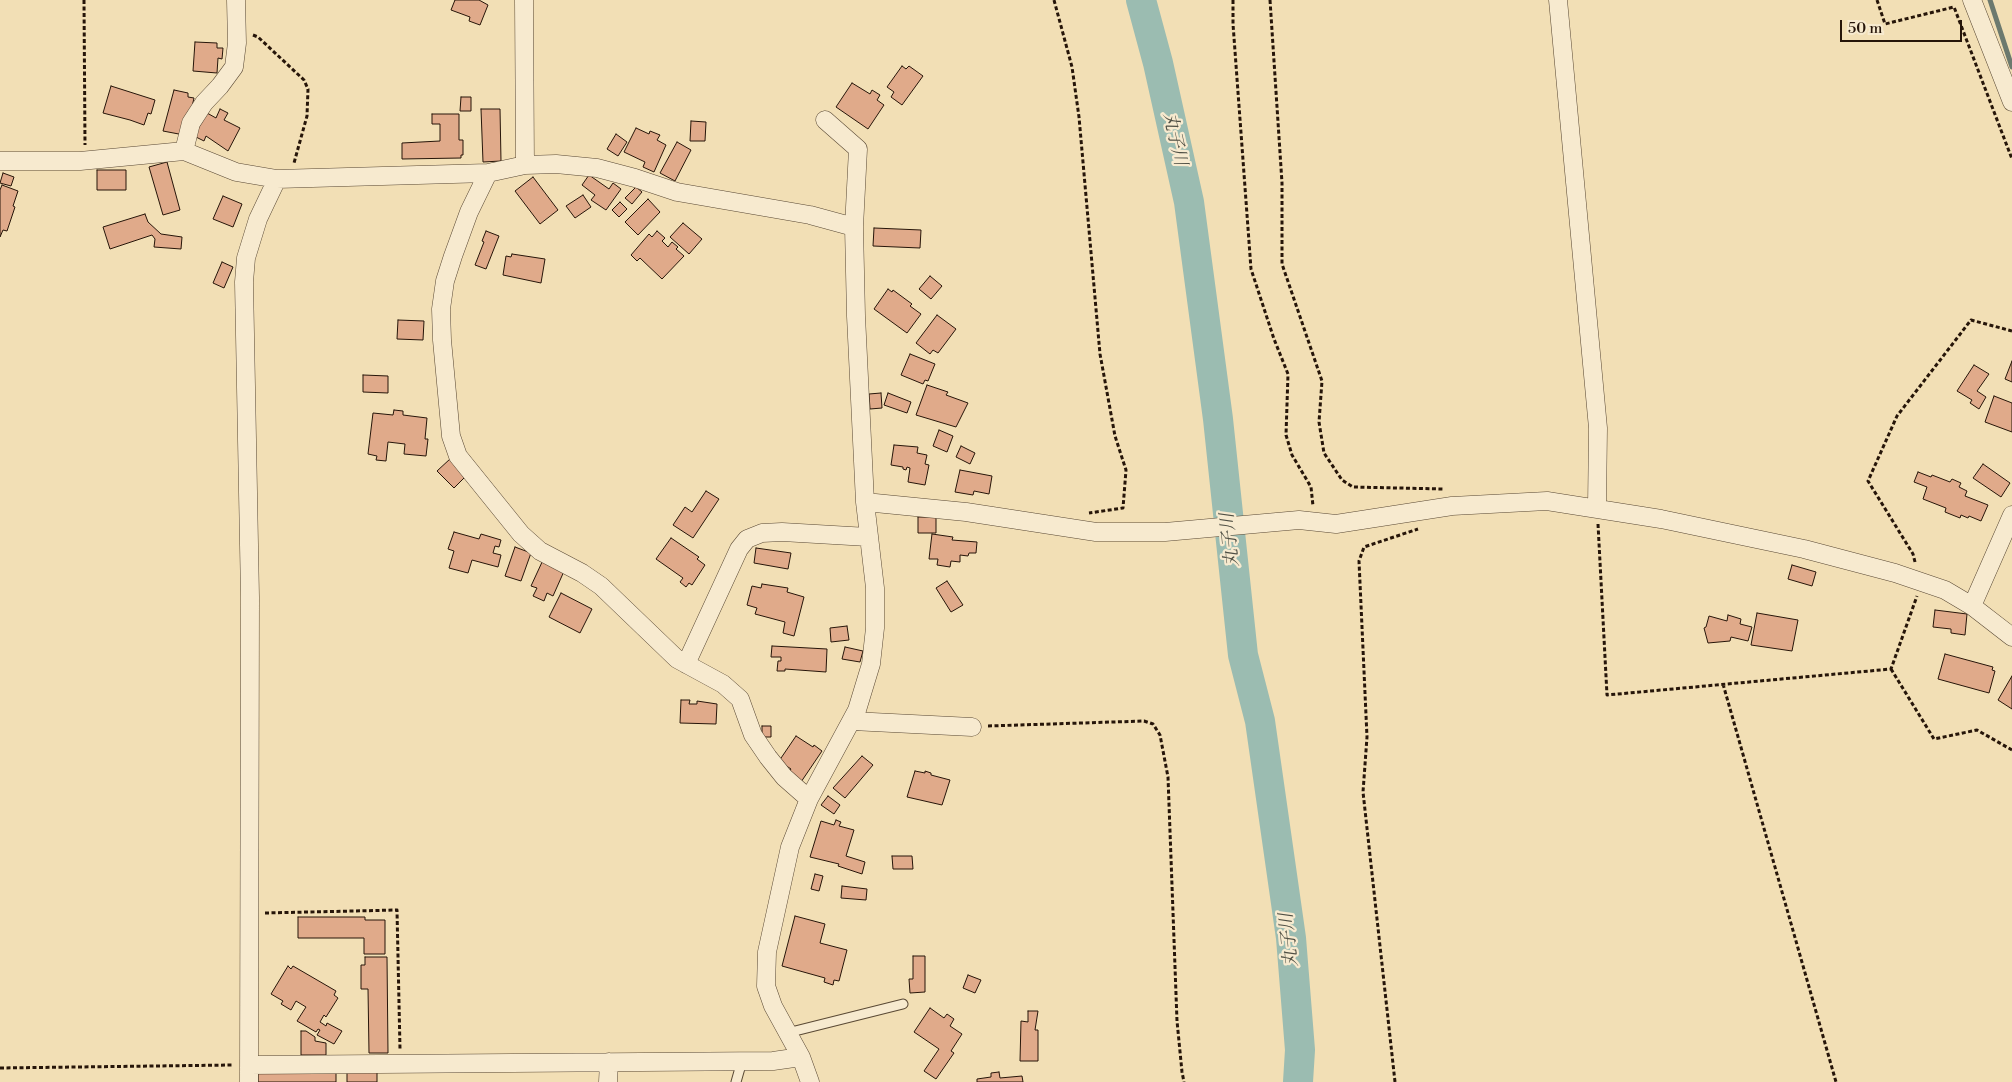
<!DOCTYPE html>
<meta charset="utf-8">
<style>
body{margin:0}
#map{position:relative;width:2012px;height:1082px;overflow:hidden;background:#f2dfb5;font-family:"Libre Bodoni",serif}
canvas{display:block}
.scale{position:absolute;left:1840px;top:20px;width:122px;height:22px;box-sizing:border-box;border:2px solid #261509;border-top:0;padding-left:6px;font-size:15px;line-height:18px;white-space:nowrap;color:#261509;-webkit-text-stroke:4px #f7eacf;paint-order:stroke}
</style>
<div id="map">
<canvas width="2012" height="1082"></canvas>
<div class="scale">50 m</div>
</div>
<script>
const ctx = document.querySelector('canvas').getContext('2d');
ctx.lineJoin = 'round';
function poly(rows) {
  const path = new Path2D();
  for (const r of rows) {
    path.moveTo(r[0], r[1]);
    for (let i = 2; i < r.length; i += 2) path.lineTo(r[i], r[i + 1]);
  }
  return path;
}
function strokePath(path, color, width, dash) {
  ctx.strokeStyle = color;
  ctx.lineWidth = width;
  ctx.lineCap = dash ? 'butt' : 'round';
  ctx.setLineDash(dash || []);
  ctx.stroke(path);
}
function fillPath(path, color) {
  ctx.fillStyle = color;
  ctx.fill(path, 'evenodd');
}
function drawText(font, color, halo, rows, align = 'center') {
  ctx.font = font + ' "Libre Bodoni","Noto Serif JP",serif';
  ctx.lineWidth = 4.5;
  ctx.setLineDash([]);
  ctx.textBaseline = 'middle';
  ctx.strokeStyle = halo;
  ctx.fillStyle = color;
  for (const [text, x, y, turn = 0] of rows) {
    ctx.save();
    ctx.translate(x, y);
    ctx.rotate((+turn || 0) * Math.PI / 180);
    ctx.textAlign = isNaN(turn) ? turn : align;
    if (halo) ctx.strokeText(text, 0, 0);
    ctx.fillText(text, 0, 0);
    ctx.restore();
  }
}
strokePath(poly([
 [1990,0,2012,67]
]), '#6c796e', 5);
strokePath(poly([
 [1141,0,1158,63,1189,202,1218,419,1243,655,1260,721,1291,938,1300,1050,1298,1082]
]), '#9bbcb1', 30);
const building = poly([
 [455,0,479,0,488,5,480,25,469,21,470,17,451,10,455,0],
 [195,42,217,43,217,48,223,48,222,59,218,58,217,73,193,71,195,42],
 [902,66,906,69,909,66,923,76,902,105,891,97,894,92,887,87,902,66],
 [852,83,870,94,872,90,880,95,877,100,884,105,868,129,836,107,852,83],
 [111,86,155,100,151,114,148,113,144,125,130,120,103,113,111,86],
 [174,90,188,93,188,97,194,98,191,111,188,111,184,135,163,131,174,90],
 [461,97,471,97,471,111,460,111,461,97],
 [220,109,228,113,224,120,240,128,228,151,206,136,204,141,194,136,207,113,216,118,220,109],
 [481,109,500,109,501,161,483,162,481,109],
 [432,114,459,114,459,140,463,140,463,155,461,155,461,158,402,159,402,143,440,141,440,124,432,124,432,114],
 [691,121,706,122,705,141,690,141,691,121],
 [636,128,649,134,650,131,660,135,657,140,666,145,654,172,643,167,645,162,624,152,636,128],
 [616,134,627,142,618,156,607,149,616,134],
 [677,142,691,150,675,181,660,173,677,142],
 [167,162,180,210,163,215,149,167,167,162],
 [97,170,126,170,126,190,97,190,97,170],
 [3,173,14,177,11,186,0,183,3,173],
 [589,175,609,189,613,183,621,189,606,210,591,200,595,195,582,185,589,175],
 [533,177,558,210,540,224,515,191,533,177],
 [2,185,18,191,13,206,15,207,7,231,3,230,0,237,0,190,2,185],
 [636,187,642,192,632,204,625,198,636,187],
 [583,195,591,207,575,218,566,206,583,195],
 [223,196,242,204,233,227,213,219,223,196],
 [648,199,660,212,638,235,625,222,648,199],
 [620,202,627,209,619,217,612,210,620,202],
 [145,214,148,222,161,234,182,237,181,249,154,247,155,239,152,235,110,249,103,227,145,214],
 [683,223,702,239,689,254,670,237,683,223],
 [874,228,921,230,920,248,873,246,874,228],
 [486,231,499,236,486,269,475,265,484,242,482,241,486,231],
 [657,231,665,238,662,241,668,247,672,242,678,247,676,249,684,256,662,279,640,258,637,261,631,255,649,234,652,237,657,231],
 [512,254,545,259,541,283,503,275,506,256,511,257,512,254],
 [222,262,233,267,224,288,213,283,222,262],
 [930,276,942,286,931,299,919,289,930,276],
 [888,289,892,292,893,290,912,304,910,306,921,314,907,333,874,309,888,289],
 [937,315,956,329,938,353,933,350,930,354,916,343,937,315],
 [398,320,424,321,423,340,397,339,398,320],
 [910,354,935,364,928,381,925,380,923,384,901,375,910,354],
 [2012,361,2012,382,2005,379,2012,361],
 [1974,365,1989,374,1977,391,1986,397,1979,409,1970,403,1972,400,1957,391,1974,365],
 [363,375,388,376,388,393,363,392,363,375],
 [927,385,948,392,946,395,968,403,956,427,916,415,927,385],
 [881,393,882,408,870,409,869,394,881,393],
 [888,393,911,402,907,413,884,405,888,393],
 [1994,396,2012,403,2012,432,1985,422,1994,396],
 [394,410,403,411,403,415,427,418,425,439,428,439,426,456,404,454,405,444,388,442,386,461,376,460,377,456,368,454,373,413,393,415,394,410],
 [939,430,953,436,947,452,933,446,939,430],
 [894,445,918,447,917,453,927,455,925,464,929,465,925,485,908,482,910,468,907,467,906,470,903,469,903,467,891,465,894,445],
 [961,446,975,453,970,464,956,457,961,446],
 [450,459,466,476,454,488,437,471,450,459],
 [1983,464,2010,483,2001,497,1973,478,1983,464],
 [960,470,992,476,989,494,974,491,973,495,955,492,960,470],
 [1918,472,1931,477,1932,475,1950,482,1952,479,1961,483,1959,487,1967,491,1965,496,1988,505,1981,521,1969,516,1968,518,1961,515,1960,518,1945,512,1946,508,1923,499,1927,487,1914,482,1918,472],
 [706,491,719,499,693,538,673,525,685,507,692,512,706,491],
 [918,517,936,517,936,533,918,533,918,517],
 [454,532,479,539,481,534,501,540,499,547,495,546,493,553,501,555,498,567,472,560,468,573,449,568,454,551,448,549,454,532],
 [932,534,953,537,952,540,977,542,976,553,969,553,968,556,960,555,960,562,951,561,950,567,937,565,938,559,929,559,932,534],
 [671,538,699,557,697,559,705,565,692,585,689,583,686,587,680,582,683,578,656,559,671,538],
 [515,547,531,553,521,581,505,576,515,547],
 [756,548,791,553,788,569,754,563,756,548],
 [543,560,565,569,553,596,547,593,544,601,533,596,537,588,531,586,543,560],
 [1792,565,1816,572,1812,586,1788,579,1792,565],
 [947,581,963,605,951,612,936,588,947,581],
 [762,584,788,588,787,592,804,597,794,636,783,633,785,622,755,614,757,608,747,605,752,586,761,588,762,584],
 [561,593,592,609,580,633,549,617,561,593],
 [1935,610,1967,614,1965,635,1951,633,1951,629,1933,627,1935,610],
 [1757,613,1798,620,1792,651,1751,645,1757,613],
 [1728,615,1741,619,1740,624,1752,627,1748,641,1731,637,1730,641,1708,643,1704,628,1706,627,1709,616,1727,621,1728,615],
 [847,626,849,640,831,642,830,628,847,626],
 [772,646,827,649,826,672,785,669,785,671,777,671,778,661,781,661,781,657,771,657,772,646],
 [845,647,863,651,860,662,842,659,845,647],
 [1945,654,1993,667,1992,670,1995,671,1989,693,1938,679,1945,654],
 [2012,676,2012,709,1998,700,2012,676],
 [681,700,690,700,689,704,697,704,697,701,717,704,716,724,680,723,681,700],
 [762,726,771,726,771,737,762,737,762,726],
 [796,736,813,747,814,745,822,751,801,782,788,773,791,769,779,761,796,736],
 [862,756,873,765,845,798,833,788,862,756],
 [915,771,925,773,925,771,931,773,931,775,950,780,942,805,907,797,915,771],
 [828,796,840,805,834,814,821,805,828,796],
 [836,820,841,822,839,826,854,830,846,856,865,862,862,874,838,866,839,864,810,857,821,821,834,825,836,820],
 [892,856,912,856,913,869,893,869,892,856],
 [815,874,823,876,819,891,811,889,815,874],
 [842,886,867,889,866,900,841,898,842,886],
 [795,916,825,924,820,943,847,950,839,981,834,980,833,985,824,982,825,978,782,966,795,916],
 [298,917,365,917,365,920,385,920,385,954,364,954,364,938,298,938,298,917],
 [913,956,925,956,925,992,910,993,909,979,913,979,913,956],
 [365,957,387,957,388,1053,369,1053,368,989,361,989,361,965,365,965,365,957],
 [288,966,291,969,293,966,336,991,334,995,338,998,326,1017,324,1015,320,1022,326,1026,327,1023,342,1031,334,1044,317,1035,320,1030,318,1029,316,1032,297,1021,306,1007,296,1001,291,1010,281,1004,283,1001,271,994,288,966],
 [968,975,981,980,975,993,963,988,968,975],
 [930,1008,944,1018,947,1014,954,1019,950,1026,962,1034,951,1051,954,1053,936,1079,924,1071,939,1049,914,1032,930,1008],
 [1028,1011,1038,1011,1035,1030,1038,1030,1038,1061,1020,1061,1021,1021,1028,1022,1028,1011],
 [301,1031,306,1031,315,1037,315,1041,326,1043,326,1055,301,1055,301,1031],
 [347,1071,377,1071,377,1082,347,1082,347,1071],
 [336,1072,336,1082,258,1082,258,1073,336,1072],
 [999,1072,1000,1078,1022,1076,1023,1082,977,1082,977,1079,991,1077,991,1073,999,1072]
]);
fillPath(building, '#e0aa8a');
strokePath(building, '#261509', 1);
const lane = poly([
 [787,1033,903,1004],
 [736,1082,742,1061]
]);
const street = poly([
 [524,0,525,165],
 [1558,0,1598,428,1597,507],
 [1972,0,2012,102],
 [184,151,191,123,204,103,220,86,234,67,237,43,236,0],
 [0,161,80,161,184,151,236,172,277,179,488,173,525,165,556,164,597,168,635,178,677,192,810,215,854,227],
 [488,173,469,212,453,256,445,281,441,309,442,340,451,436,458,456,521,534,540,551,582,573,601,586,677,659,723,684,740,699,753,735,768,757,784,777,809,799],
 [865,502,966,512,1096,532,1165,532,1299,520,1336,524,1452,506,1547,501,1661,519,1804,549,1895,573,1945,590,1972,606,2012,637],
 [1972,606,2012,515],
 [686,664,739,549,747,539,762,533,782,532,868,537],
 [852,721,972,727],
 [249,1065,773,1061,801,1057],
 [249,1082,250,597,244,282,246,258,258,219,277,179],
 [608,1082,609,1062],
 [810,1082,801,1057,773,1006,766,986,767,952,790,847,809,799,857,710,871,664,875,628,875,588,865,502,856,316,854,227,858,149,825,120]
]);
strokePath(lane, '#594834', 11);
strokePath(street, '#594834', 19);
strokePath(poly([
 [84,0,85,145],
 [1054,0,1072,67,1079,117,1100,354,1115,436,1126,470,1123,508,1089,513],
 [1233,0,1233,24,1251,269,1274,339,1288,374,1286,435,1292,455,1311,487,1313,506],
 [1270,0,1282,183,1282,264,1322,381,1319,422,1324,453,1342,480,1353,487,1443,489],
 [1877,0,1885,24,1954,7,2012,159],
 [253,35,258,37,304,80,308,89,307,116,294,163],
 [1598,524,1607,695,1891,669,1917,596],
 [1915,562,1913,554,1868,481,1897,416,1971,320,2012,331],
 [1891,669,1934,739,1977,730,2012,750],
 [1723,684,1836,1082],
 [988,726,1144,721,1153,724,1160,735,1168,777,1177,1021,1182,1072,1184,1082],
 [265,913,397,910,400,1049],
 [0,1068,233,1065],
 [1395,1082,1363,792,1367,737,1359,561,1364,547,1418,529]
]), '#261509', 3, [4, 2.5]);
strokePath(lane, '#f7eacf', 9);
strokePath(street, '#f7eacf', 18);
drawText('italic 18px', '#4f4f44', '#f7eacf', [
 ["丸子川",1174,139,77],
 ["丸子川",1231,540,-96],
 ["丸子川",1290,940,-96]
]);
</script>
